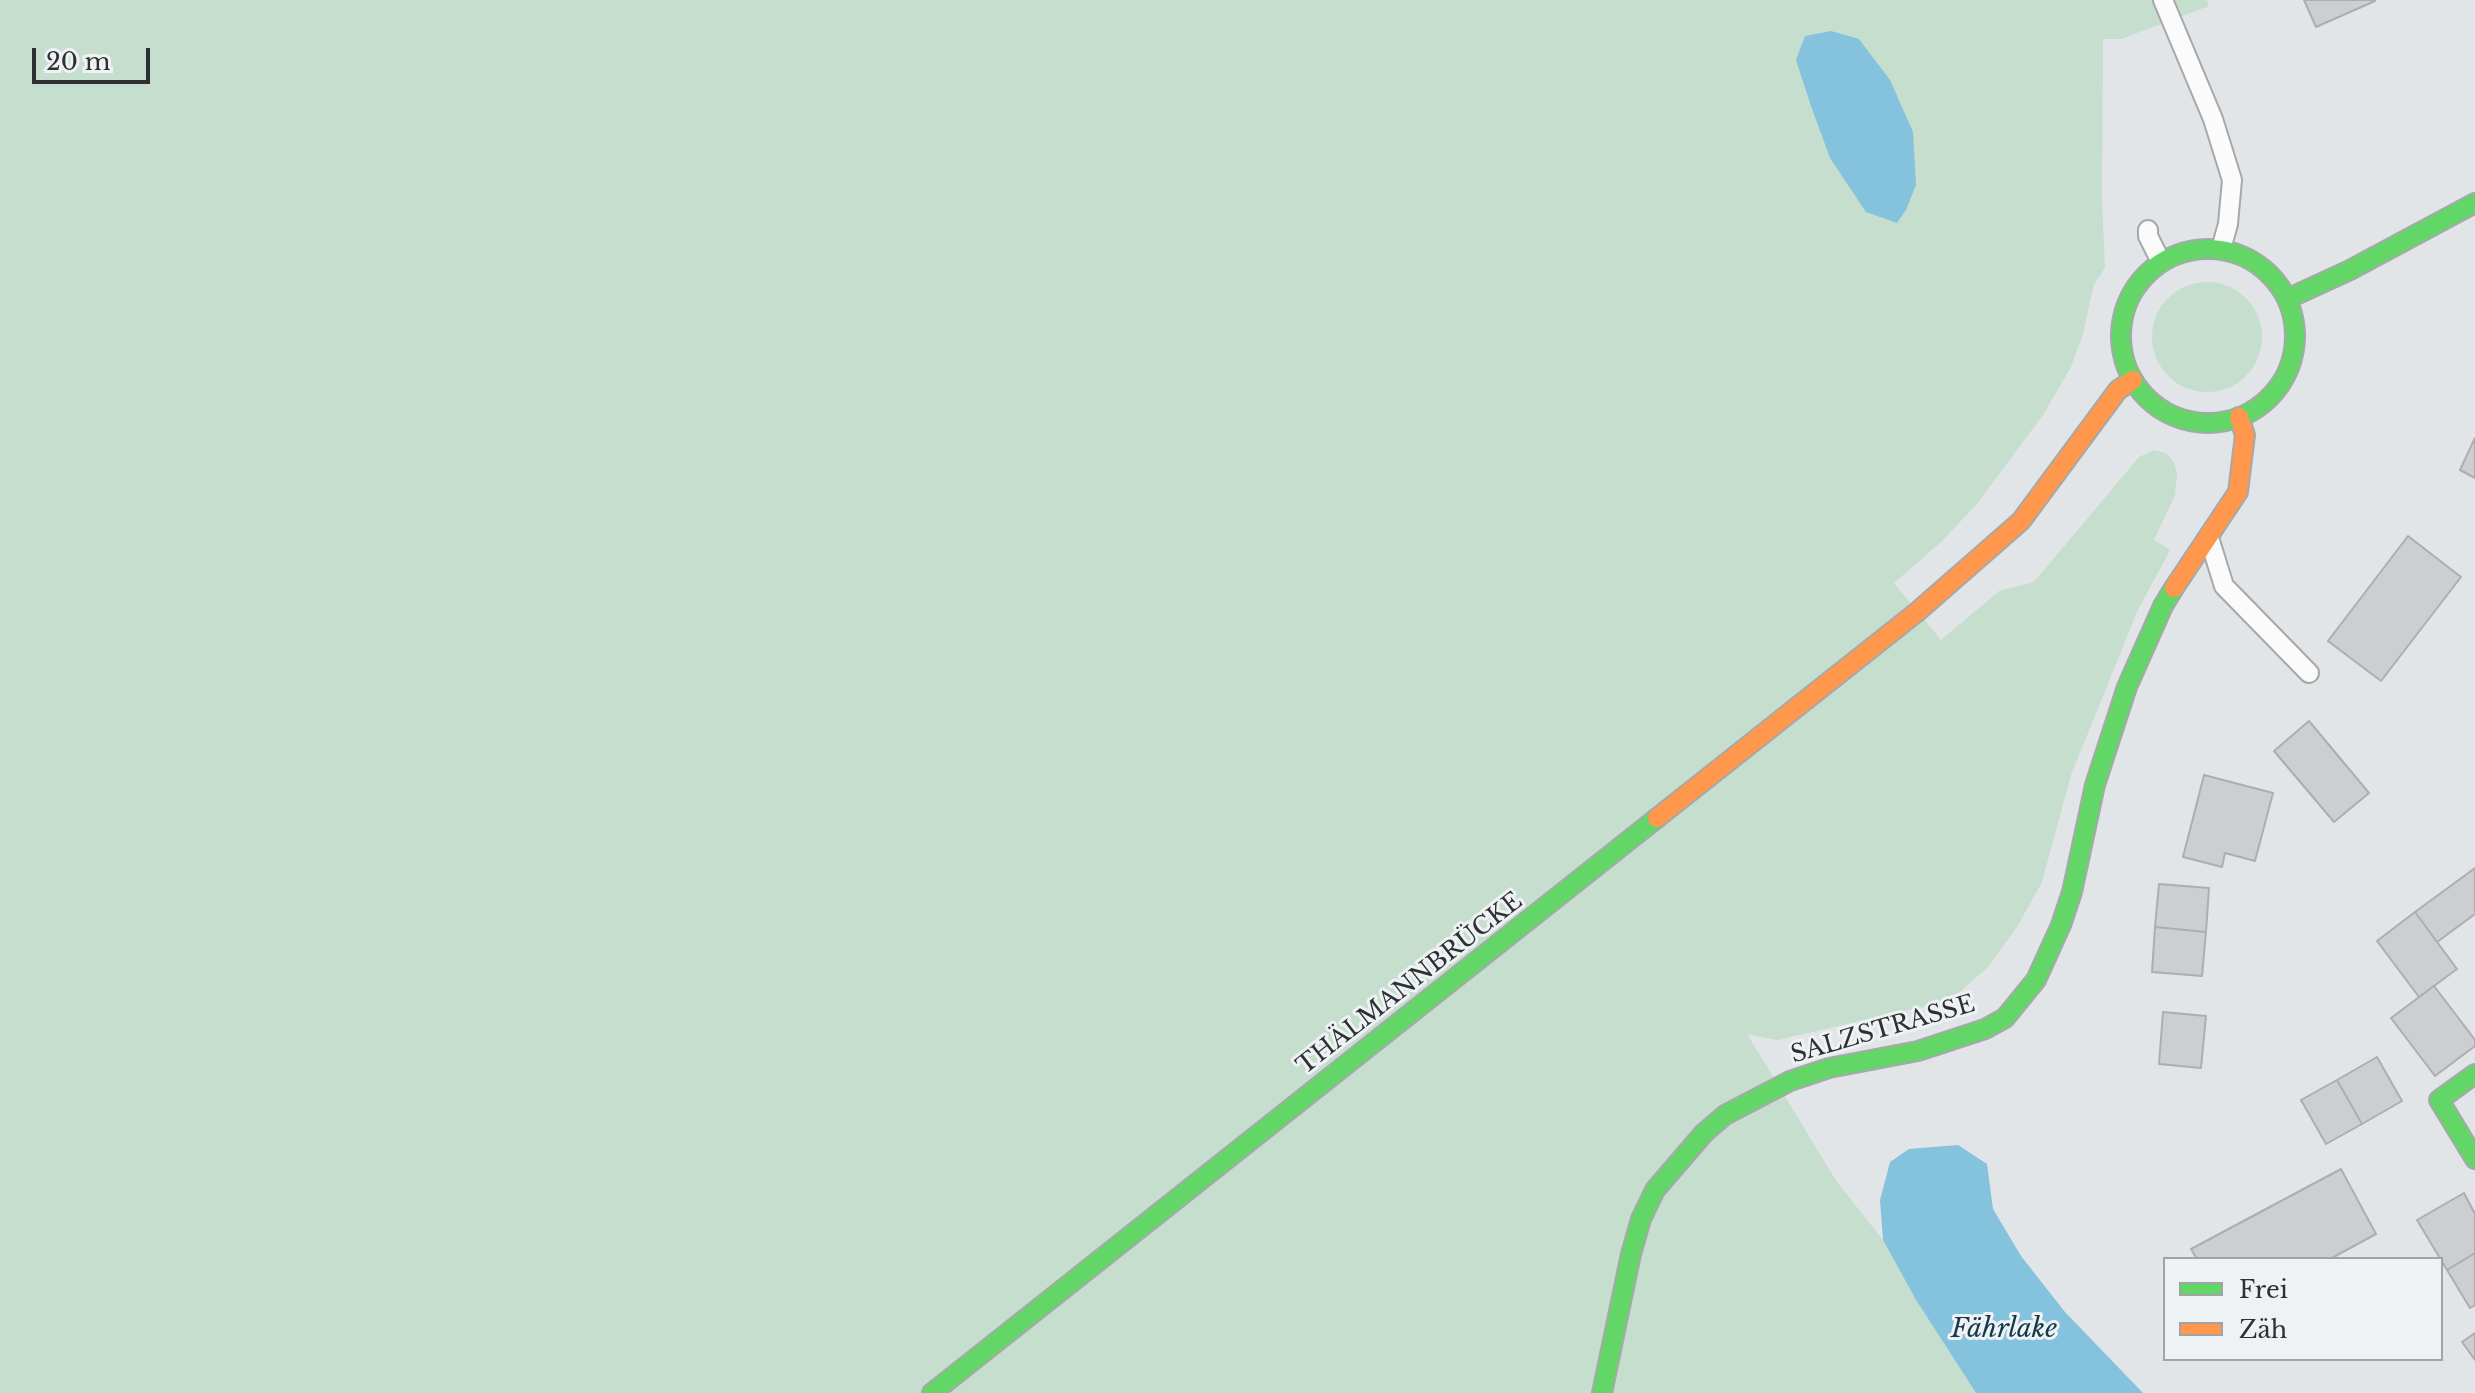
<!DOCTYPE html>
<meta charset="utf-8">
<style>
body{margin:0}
#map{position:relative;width:2475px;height:1393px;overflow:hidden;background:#e2e5e7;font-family:"Libre Baskerville",serif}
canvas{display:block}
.legend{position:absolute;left:2163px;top:1257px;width:280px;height:104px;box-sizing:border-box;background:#eef2f5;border:2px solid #a1a4a7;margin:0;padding:10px 14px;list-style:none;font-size:24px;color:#2e3031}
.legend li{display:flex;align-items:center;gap:16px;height:40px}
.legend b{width:40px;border:2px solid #a1a4a7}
.scale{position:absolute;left:32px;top:48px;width:118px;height:36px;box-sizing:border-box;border:4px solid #2e3031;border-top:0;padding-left:10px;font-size:24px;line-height:28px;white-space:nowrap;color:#2e3031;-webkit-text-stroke:6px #eef2f5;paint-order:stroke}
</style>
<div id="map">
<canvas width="2475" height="1393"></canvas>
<ul class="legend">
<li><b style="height:10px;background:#63d668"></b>Frei</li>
<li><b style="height:10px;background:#ff974d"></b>Zäh</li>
</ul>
<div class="scale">20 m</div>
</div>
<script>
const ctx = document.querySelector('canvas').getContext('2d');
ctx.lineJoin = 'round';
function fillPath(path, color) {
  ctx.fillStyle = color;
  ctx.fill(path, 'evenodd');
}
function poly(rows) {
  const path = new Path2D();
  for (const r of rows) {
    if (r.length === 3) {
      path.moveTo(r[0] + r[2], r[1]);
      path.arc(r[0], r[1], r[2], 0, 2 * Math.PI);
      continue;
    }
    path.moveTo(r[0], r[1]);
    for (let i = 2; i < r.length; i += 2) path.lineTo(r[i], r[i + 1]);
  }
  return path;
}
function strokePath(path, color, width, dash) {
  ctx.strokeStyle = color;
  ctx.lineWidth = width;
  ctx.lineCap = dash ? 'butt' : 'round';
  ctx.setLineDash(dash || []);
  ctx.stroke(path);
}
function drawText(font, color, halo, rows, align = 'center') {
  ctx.font = font + ' "Libre Baskerville",serif';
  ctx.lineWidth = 6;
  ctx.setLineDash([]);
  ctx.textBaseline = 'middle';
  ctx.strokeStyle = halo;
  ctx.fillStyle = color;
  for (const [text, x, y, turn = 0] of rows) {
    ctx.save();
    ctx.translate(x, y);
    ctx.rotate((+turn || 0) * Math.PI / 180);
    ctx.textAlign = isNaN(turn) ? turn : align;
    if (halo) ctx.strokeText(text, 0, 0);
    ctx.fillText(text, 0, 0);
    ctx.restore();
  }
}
fillPath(poly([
 [0,0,2207,0,2209,6,2121,39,2103,39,2102,198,2105,268,2094,284,2083,334,2071,367,2043,415,1976,505,1941,542,1894,583,1941,640,1999,591,2034,582,2139,457,2154,450,2166,453,2174,462,2177,475,2175,495,2154,540,2170,550,2137,612,2071,775,2042,882,2017,927,1988,967,1949,1001,1777,1040,1747,1034,1837,1182,1883,1240,1916,1300,1976,1393,0,1393],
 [2207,337,55]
]), '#c6decd');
fillPath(poly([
 [1831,31,1859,39,1890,80,1913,132,1916,185,1906,210,1897,223,1866,212,1830,158,1811,106,1796,60,1805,36],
 [1958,1145,1987,1164,1993,1209,2021,1256,2065,1312,2143,1393,1976,1393,1916,1300,1883,1240,1880,1200,1890,1162,1909,1149]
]), '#84c2dd');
const building = poly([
 [2304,0,2375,0,2375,1,2316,27,2304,0],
 [2475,438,2475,478,2460,470,2475,438],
 [2408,536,2461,577,2381,681,2328,641,2408,536],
 [2309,721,2369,793,2334,822,2274,751,2309,721],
 [2204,775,2273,793,2255,861,2225,853,2222,867,2183,857,2204,775],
 [2475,868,2475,914,2437,942,2415,912,2475,868],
 [2159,884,2209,888,2206,932,2155,927,2159,884],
 [2415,912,2457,969,2419,997,2377,941,2415,912],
 [2155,927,2206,932,2202,976,2152,972,2155,927],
 [2434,986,2475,1040,2475,1046,2435,1076,2391,1018,2434,986],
 [2163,1012,2206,1016,2201,1068,2159,1064,2163,1012],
 [2377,1057,2402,1101,2362,1124,2337,1080,2377,1057],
 [2337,1080,2362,1124,2326,1144,2301,1100,2337,1080],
 [2341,1169,2376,1234,2330,1259,2197,1259,2191,1249,2341,1169],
 [2464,1193,2475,1214,2475,1253,2447,1270,2417,1220,2464,1193],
 [2475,1253,2475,1305,2470,1308,2447,1270,2475,1253],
 [2475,1333,2475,1360,2462,1342,2475,1333]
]);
fillPath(building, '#cccecf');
strokePath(building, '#acaeaf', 2);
const lane = poly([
 [2163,0,2213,119,2232,180,2228,224,2221,249],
 [2148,230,2148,236,2161,262],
 [2210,541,2224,586,2309,673]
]);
const fast = poly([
 [2208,336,87],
 [2287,299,2350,270,2475,203],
 [2475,1074,2439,1100,2475,1159],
 [932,1393,1657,818],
 [1602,1393,1631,1254,1641,1219,1655,1190,1704,1133,1725,1115,1790,1081,1829,1068,1918,1051,1985,1029,2005,1018,2036,980,2061,925,2072,892,2095,785,2127,687,2163,606,2174,588]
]);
const slow = poly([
 [2174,588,2238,492,2245,435,2239,417],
 [1657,818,1917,612,2021,521,2118,390,2133,380]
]);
strokePath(lane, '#a6a8a9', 22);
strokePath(fast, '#a6a8a9', 22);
strokePath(slow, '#a6a8a9', 22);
strokePath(lane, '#fbfbfb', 18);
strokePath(fast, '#63d668', 18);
strokePath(slow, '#ff974d', 18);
drawText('24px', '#2e3031', '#eef2f5', [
 ["THÄLMANNBRÜCKE",1410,984,-38],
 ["SALZSTRASSE",1883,1030,-16]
]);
drawText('italic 26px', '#123949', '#eef2f5', [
 ["Fährlake",2004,1330]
]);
</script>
